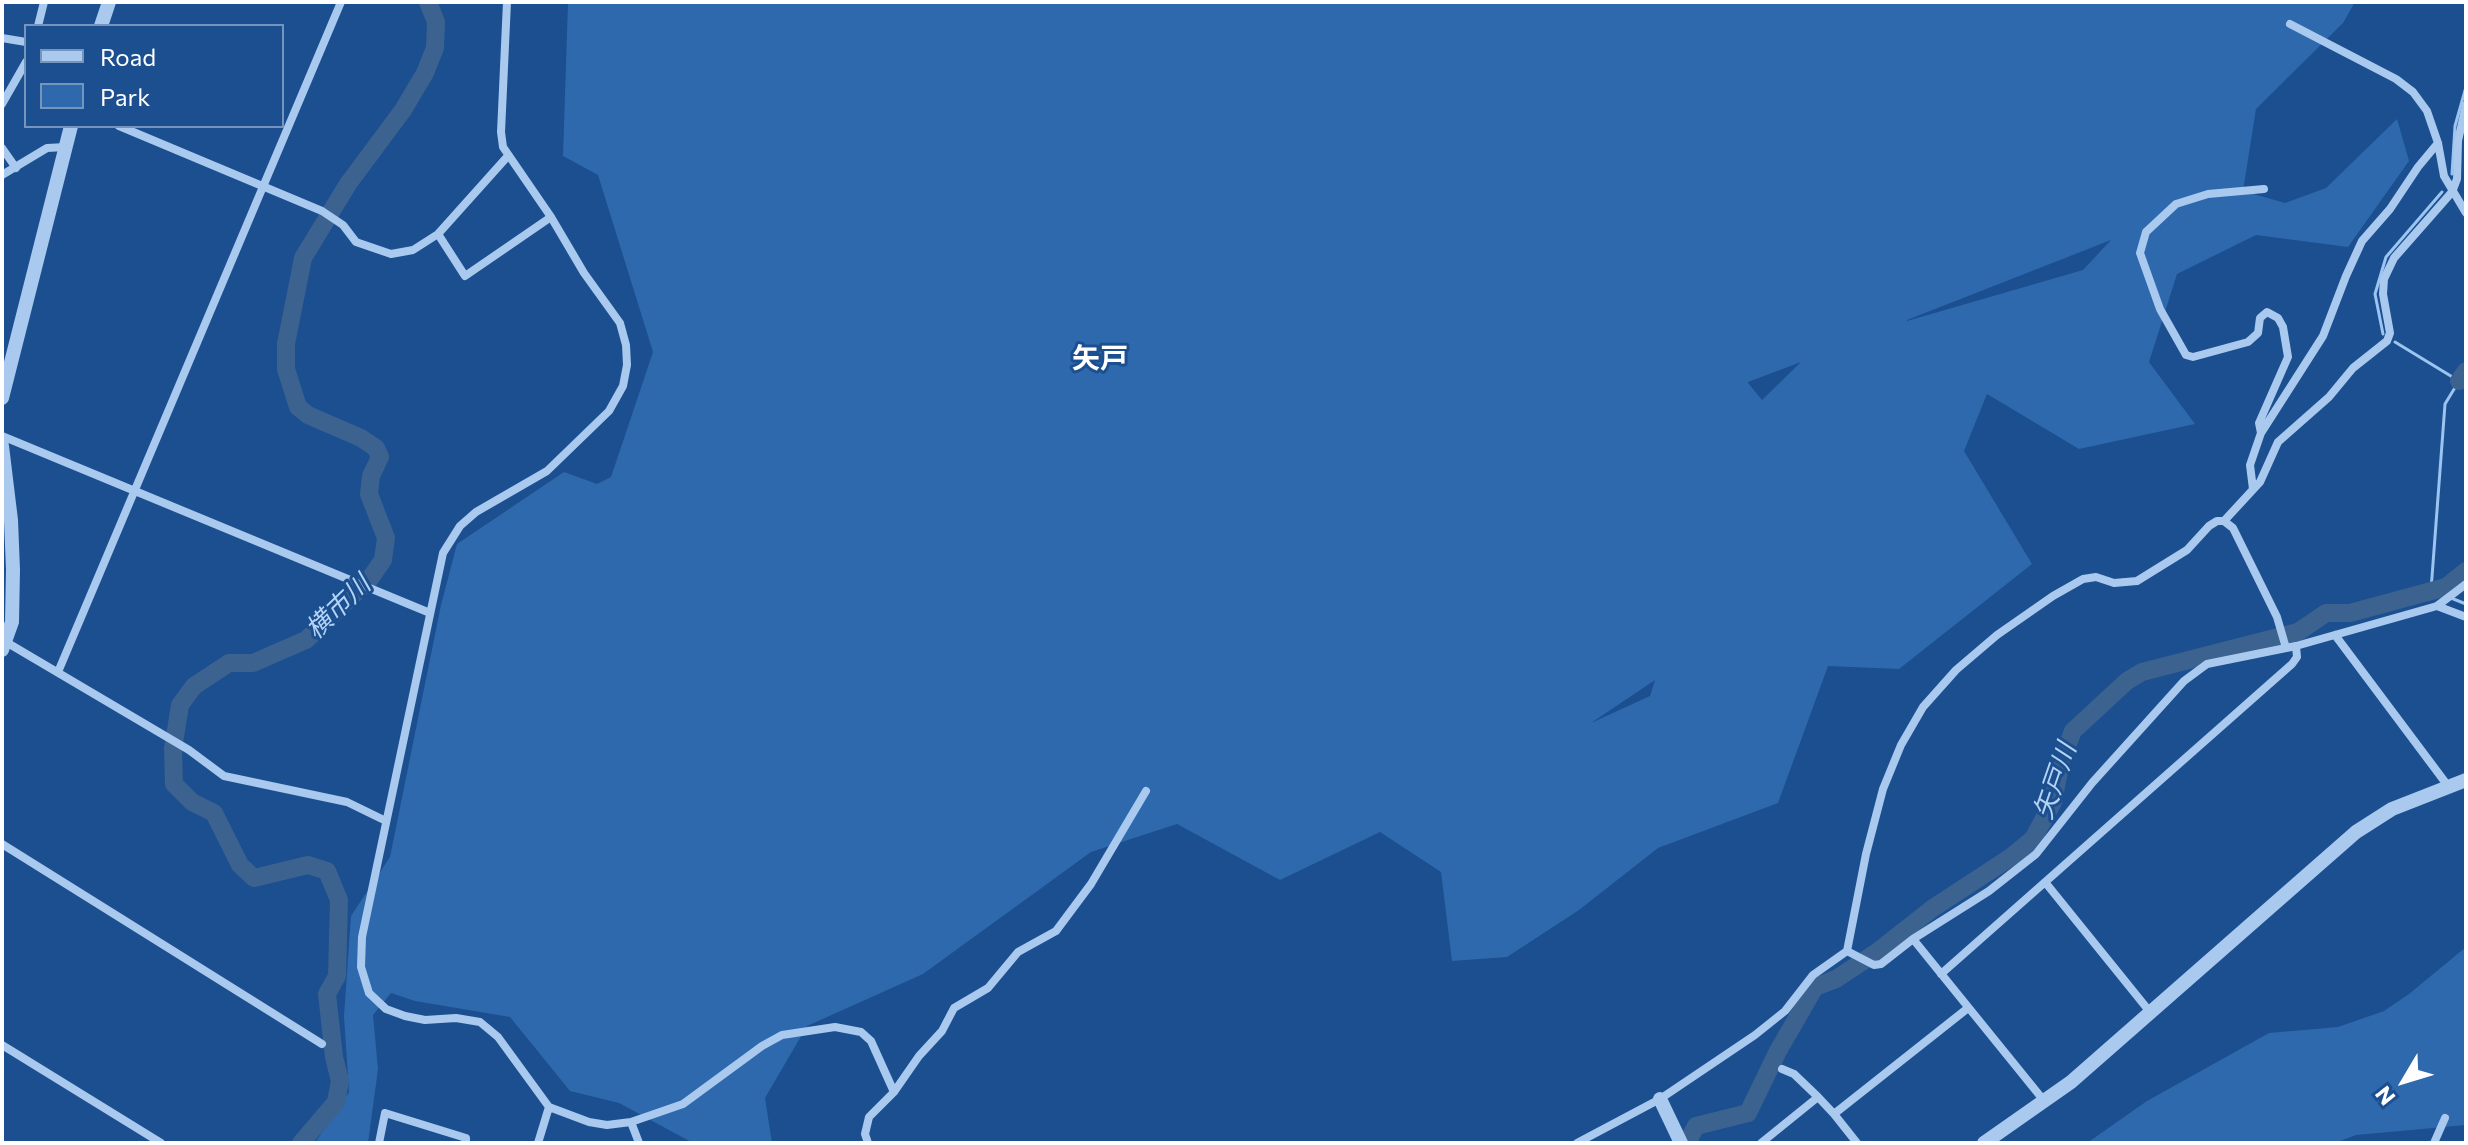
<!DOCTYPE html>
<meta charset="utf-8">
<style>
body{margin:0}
#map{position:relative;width:2468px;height:1145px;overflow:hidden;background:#1b4f8f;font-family:Commissioner,sans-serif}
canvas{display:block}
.frame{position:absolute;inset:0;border:4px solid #fff;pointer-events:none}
.legend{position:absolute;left:24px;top:24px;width:260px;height:104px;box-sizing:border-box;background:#1b4f8f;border:2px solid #7695bc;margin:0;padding:10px 14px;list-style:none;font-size:24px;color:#fff}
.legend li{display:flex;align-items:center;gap:16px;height:40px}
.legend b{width:40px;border:2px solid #7695bc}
.north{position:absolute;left:2364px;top:1041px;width:80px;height:80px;-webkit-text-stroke:6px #1b4f8f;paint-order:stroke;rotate:232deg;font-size:22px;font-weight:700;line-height:32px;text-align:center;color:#fff}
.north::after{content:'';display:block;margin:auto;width:28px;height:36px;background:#fff;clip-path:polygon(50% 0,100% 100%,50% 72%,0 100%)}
</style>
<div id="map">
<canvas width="2468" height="1145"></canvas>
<div class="frame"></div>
<ul class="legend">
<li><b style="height:10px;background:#a9c9ee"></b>Road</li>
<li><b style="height:22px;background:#2e69ad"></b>Park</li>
</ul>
<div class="north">N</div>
</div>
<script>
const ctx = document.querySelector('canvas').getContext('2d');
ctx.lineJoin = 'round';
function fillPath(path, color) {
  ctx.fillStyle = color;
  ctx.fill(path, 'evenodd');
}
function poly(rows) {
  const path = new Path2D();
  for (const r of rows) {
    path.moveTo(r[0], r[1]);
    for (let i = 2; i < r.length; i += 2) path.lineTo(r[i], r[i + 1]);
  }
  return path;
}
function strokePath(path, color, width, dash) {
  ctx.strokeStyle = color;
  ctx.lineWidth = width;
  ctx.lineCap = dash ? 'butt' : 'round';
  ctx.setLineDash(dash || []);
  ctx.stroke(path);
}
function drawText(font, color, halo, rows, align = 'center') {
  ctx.font = font + ' Commissioner,"Noto Sans JP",sans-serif';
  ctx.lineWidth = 6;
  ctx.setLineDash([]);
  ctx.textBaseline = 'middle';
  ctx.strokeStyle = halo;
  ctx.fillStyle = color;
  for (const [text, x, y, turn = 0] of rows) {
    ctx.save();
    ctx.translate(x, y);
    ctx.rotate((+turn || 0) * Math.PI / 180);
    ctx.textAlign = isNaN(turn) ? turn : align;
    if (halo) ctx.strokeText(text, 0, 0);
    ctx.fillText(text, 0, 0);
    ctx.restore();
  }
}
fillPath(poly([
 [568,2,2355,2,2343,23,2256,109,2243,191,2285,203,2326,188,2397,119,2409,161,2348,247,2256,235,2177,274,2149,362,2195,424,2079,449,1987,394,1964,451,2032,564,1899,669,1828,666,1778,803,1658,848,1579,910,1507,957,1452,961,1441,872,1380,832,1280,880,1177,824,1091,852,923,974,807,1026,765,1098,772,1143,693,1143,619,1103,570,1091,510,1017,415,1001,391,993,373,1015,378,1069,368,1143,315,1143,349,1092,344,1016,351,916,390,857,441,605,457,544,564,472,597,484,611,477,653,352,598,175,563,156],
 [2111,240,2083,270,1907,321,1907,320],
 [1801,362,1762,400,1748,383,1748,382],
 [1655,680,1650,696,1591,723],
 [2466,947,2466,1125,2356,1135,2335,1143,2087,1143,2147,1101,2269,1033,2338,1027,2384,1011,2409,994]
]), '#2e69ad');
strokePath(poly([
 [2452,174,2455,126,2466,87],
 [2383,334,2375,294,2386,257,2442,192],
 [2395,342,2459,381,2445,404,2431,590,2466,604]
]), '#9cc4f0', 3);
strokePath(poly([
 [2459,381,2466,371],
 [301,1143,336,1102,340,1081,334,1057,327,994,337,976,339,900,327,871,308,865,254,878,240,865,214,813,192,802,174,784,173,749,180,705,194,686,229,663,253,663,306,640,369,580,383,560,386,538,369,494,371,476,380,457,376,448,361,438,308,415,298,407,286,369,286,344,303,258,348,184,403,110,425,73,435,48,436,22,428,2],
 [1687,1143,1696,1126,1748,1113,1778,1051,1815,987,1836,979,1877,952,1933,908,2011,857,2033,839,2053,802,2061,761,2073,731,2127,681,2142,672,2298,632,2326,613,2350,613,2446,587,2466,571]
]), '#3c6290', 18);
strokePath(poly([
 [507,2,501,132,503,147,551,217,584,273,620,323,626,345,627,365,623,386,609,411,547,471,476,512,460,526,443,553,362,937,361,967,369,993,386,1009,405,1016,425,1020,456,1018,480,1022,498,1037,549,1107,589,1122,607,1125,631,1122,683,1104,762,1046,782,1035,835,1027,861,1032,871,1041,894,1092],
 [2290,24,2396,79,2413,92,2427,111,2438,143,2444,176,2466,213],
 [38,26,44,2],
 [2,38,26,42],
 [2,104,26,62],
 [119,126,322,211,343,225,356,242,391,254,413,250,438,234,507,157],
 [2,148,16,168],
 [2,175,47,148,66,147],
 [438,234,465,276,551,217],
 [2261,433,2323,336,2346,276,2362,241,2390,209,2418,167,2438,143],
 [2,436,430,613],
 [2253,489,2250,465,2261,433,2259,423,2288,357,2283,327,2278,318,2267,312,2260,318,2258,333,2248,342,2193,357,2186,355,2160,309,2140,253,2146,232,2176,204,2208,194,2264,189],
 [2224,521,2233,528,2277,617,2286,648],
 [2437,606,2466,617],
 [2335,635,2448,786],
 [6,642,189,750,224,776,347,802,386,821],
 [58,672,341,2],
 [2,844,322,1044],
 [2045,882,2150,1012],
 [1913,939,2045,1102],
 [1847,951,1874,965,1881,964,1913,939,1989,891,2036,854,2092,783,2184,681,2207,664,2296,646,2437,606,2466,584],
 [1941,974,2292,664,2297,657,2296,646],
 [2,1045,161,1143],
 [1818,1097,1834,1114,1968,1008],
 [1834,1114,1857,1143],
 [631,1122,639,1143],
 [379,1143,385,1113,466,1138,466,1143],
 [538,1143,549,1107],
 [868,1143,865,1134,869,1117,894,1092,919,1056,942,1031,954,1008,988,988,1018,952,1056,931,1091,884,1146,791],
 [1577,1143,1660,1099,1755,1035,1785,1011,1813,975,1847,951,1866,854,1883,789,1901,745,1923,707,1956,670,1997,635,2053,596,2083,579,2096,577,2114,583,2137,581,2187,550,2209,526,2217,521,2224,521,2260,482,2278,442,2329,397,2353,368,2387,341,2390,333,2383,294,2384,279,2394,258,2452,192,2457,179,2458,141,2466,105],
 [1761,1143,1818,1097,1794,1074,1782,1069],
 [2434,1143,2445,1118]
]), '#a9c9ee', 8);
strokePath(poly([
 [101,26,109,2],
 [2,398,71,126],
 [2,446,11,520,13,570,12,622,2,650],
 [1660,1099,1681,1143],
 [1984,1143,2071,1082,2356,832,2392,809,2466,780]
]), '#a9c9ee', 14);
drawText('italic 26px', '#b5d3f5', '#1b4f8f', [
 ["横市川",338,607,-44],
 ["矢戸川",2055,781,-71]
]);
drawText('bold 28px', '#fff', '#1b4f8f', [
 ["矢戸",1100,359]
]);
</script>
